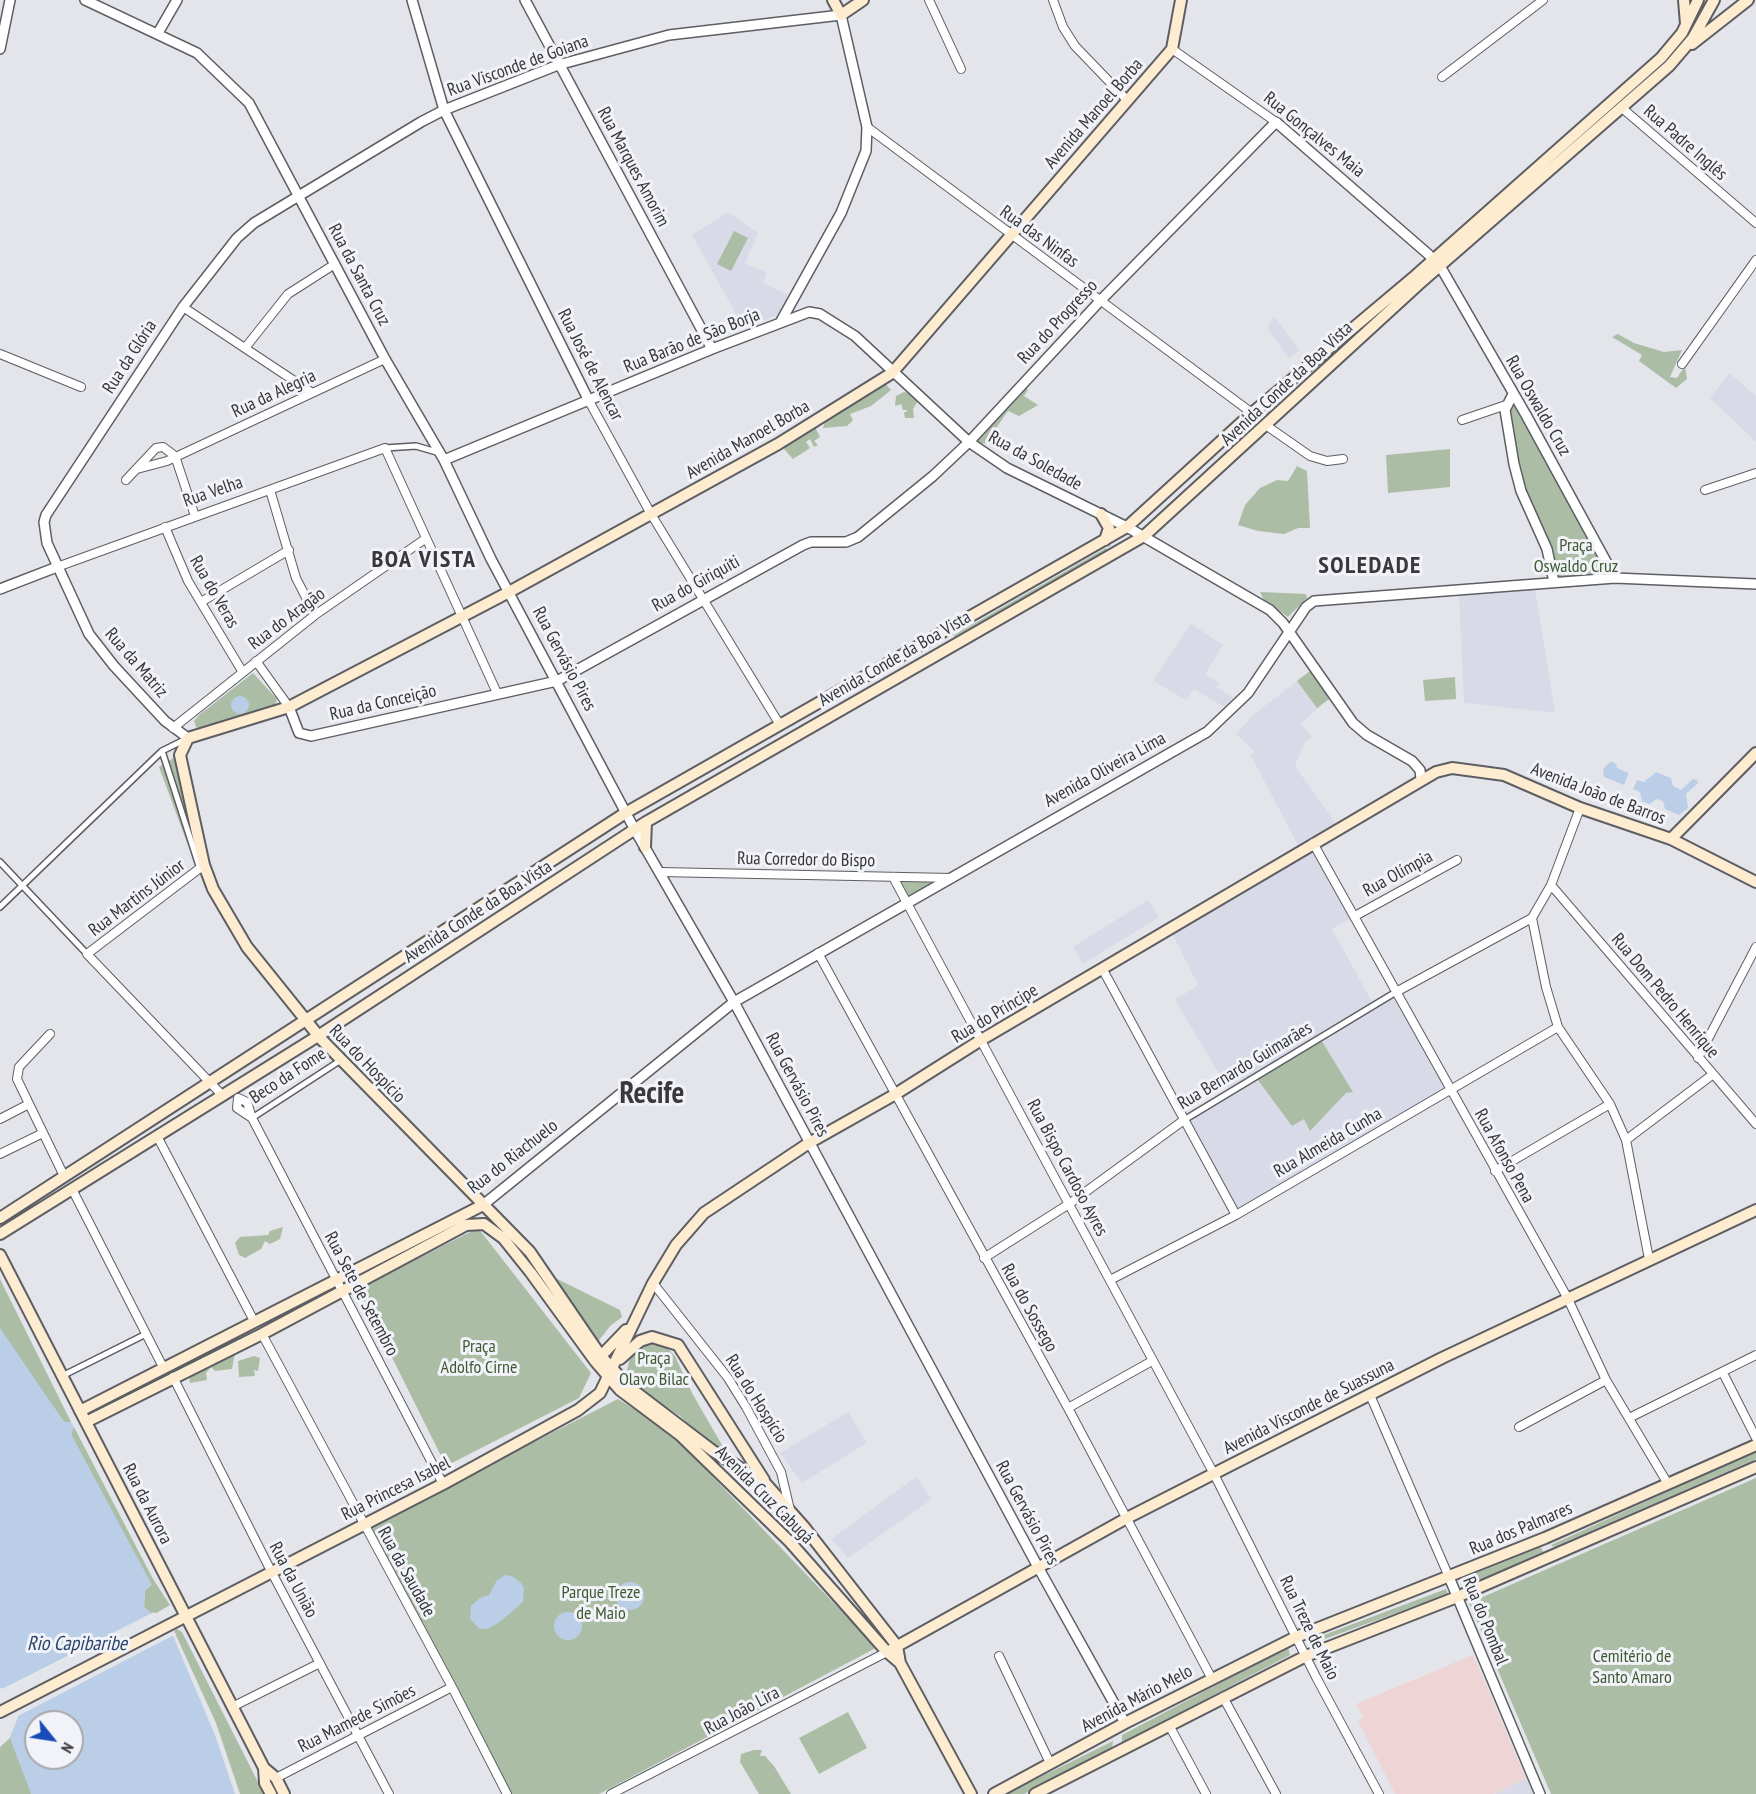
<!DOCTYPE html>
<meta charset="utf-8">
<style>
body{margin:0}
#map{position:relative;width:1756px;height:1794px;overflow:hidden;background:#e4e5eb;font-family:"PT Sans Narrow",sans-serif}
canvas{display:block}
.north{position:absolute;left:24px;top:1710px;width:60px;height:60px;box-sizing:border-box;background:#f2f2f9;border:2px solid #a7a7ac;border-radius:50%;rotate:120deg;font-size:16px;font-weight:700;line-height:24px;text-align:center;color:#363739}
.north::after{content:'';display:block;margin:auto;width:21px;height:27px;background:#194bb8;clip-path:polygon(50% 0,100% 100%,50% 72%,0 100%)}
</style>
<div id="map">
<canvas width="1756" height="1794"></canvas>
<div class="north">N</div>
</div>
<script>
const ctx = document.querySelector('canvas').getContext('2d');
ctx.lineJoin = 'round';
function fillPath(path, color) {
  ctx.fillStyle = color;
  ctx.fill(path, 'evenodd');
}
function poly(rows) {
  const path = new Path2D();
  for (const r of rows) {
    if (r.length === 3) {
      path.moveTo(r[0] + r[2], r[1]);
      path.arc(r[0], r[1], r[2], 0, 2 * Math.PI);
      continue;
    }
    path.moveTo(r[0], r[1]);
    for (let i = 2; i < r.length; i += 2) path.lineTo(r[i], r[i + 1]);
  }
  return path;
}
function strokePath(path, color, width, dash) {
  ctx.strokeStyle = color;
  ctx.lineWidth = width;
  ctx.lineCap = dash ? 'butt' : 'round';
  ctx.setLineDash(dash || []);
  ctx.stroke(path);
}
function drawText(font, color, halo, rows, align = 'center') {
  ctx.font = font + ' "PT Sans Narrow",sans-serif';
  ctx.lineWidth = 6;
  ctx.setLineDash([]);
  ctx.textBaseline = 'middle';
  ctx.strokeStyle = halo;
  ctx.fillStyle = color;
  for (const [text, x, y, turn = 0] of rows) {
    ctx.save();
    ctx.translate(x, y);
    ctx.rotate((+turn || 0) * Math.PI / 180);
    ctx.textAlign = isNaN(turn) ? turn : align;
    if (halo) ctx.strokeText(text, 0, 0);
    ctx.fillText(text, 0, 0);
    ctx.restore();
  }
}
fillPath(poly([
 [728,212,758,233,745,263,767,273,763,283,792,297,783,313,744,328,692,235],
 [1274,316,1299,350,1289,358,1269,331,1268,325],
 [1729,373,1756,396,1756,442,1710,398],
 [1535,588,1555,713,1464,703,1459,594],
 [1191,624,1223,645,1205,674,1219,683,1217,687,1233,698,1224,707,1194,689,1186,700,1153,681],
 [1310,671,1329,699,1301,723,1312,738,1305,742,1295,766,1336,824,1299,847,1250,754,1255,752,1236,734,1253,715],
 [1313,843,1355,916,1332,929,1373,1004,1396,992,1450,1090,1236,1215,1184,1120,1230,1092,1175,1000,1198,985,1170,929],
 [1148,900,1159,917,1083,964,1073,947],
 [848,1412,867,1443,802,1483,780,1453],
 [916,1477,932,1499,848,1558,831,1539],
 [1526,1778,1533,1794,1495,1794]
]), '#d9dae7');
fillPath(poly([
 [1473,1655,1526,1778,1494,1794,1395,1794,1358,1721,1363,1717,1356,1704]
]), '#efd4d6');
fillPath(poly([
 [734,231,748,238,731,271,717,264],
 [1618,334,1634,343,1664,352,1682,350,1670,377,1677,378,1685,366,1687,379,1676,388,1639,361,1642,355,1612,337],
 [884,382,891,390,871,406,850,414,853,420,847,426,823,428,826,420],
 [1024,386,1028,390,1024,396,1038,405,1019,416,1008,411,992,434,994,438,989,443,977,444,974,440],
 [904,392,911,394,918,401,913,409,914,418,905,418,904,413,908,410,903,410,901,404,895,406,896,396],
 [1513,400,1608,571,1605,577,1560,580,1558,577,1551,545,1535,514,1519,470,1508,404],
 [815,427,820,437,814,441,818,445,814,447,810,439,806,442,810,448,793,459,784,449,785,445],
 [1450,449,1450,487,1388,493,1386,455],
 [1297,466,1307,471,1310,528,1298,528,1284,534,1258,531,1238,525,1245,505,1260,488,1277,480,1288,481],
 [1106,548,1107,550,954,637,954,635],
 [1260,592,1306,594,1307,598,1288,617,1264,600],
 [1310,671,1329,699,1317,708,1297,681],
 [253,673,277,699,275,706,201,730,196,727,194,721,199,715],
 [1455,677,1456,699,1425,701,1423,680],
 [175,757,201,863,196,867,159,767],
 [893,877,952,878,906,902],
 [1320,1038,1353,1092,1346,1093,1310,1131,1304,1119,1292,1126,1255,1076],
 [283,1227,280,1239,270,1244,265,1241,261,1249,245,1258,239,1255,235,1243,240,1237,268,1235,270,1231],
 [478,1228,591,1373,579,1398,446,1466,358,1289],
 [553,1277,620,1310,622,1317,610,1326,597,1343],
 [0,1279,71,1422,64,1422,6,1339,0,1328],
 [652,1343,667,1348,675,1356,692,1393,726,1452,700,1435,680,1416,631,1384,627,1370,630,1358,642,1346],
 [230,1353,235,1353,232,1369,215,1371,211,1367,206,1373,207,1380,190,1383,189,1373],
 [254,1356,260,1358,258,1371,254,1370,255,1376,239,1377,238,1361],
 [618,1399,668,1430,873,1644,874,1649,599,1794,512,1794,372,1529,376,1523],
 [74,1427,153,1579,170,1605,153,1615,144,1607,145,1591,71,1434],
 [1756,1451,1756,1459,1554,1547,1551,1545],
 [1756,1478,1756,1794,1551,1794,1469,1603],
 [1541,1547,1543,1552,1465,1586,1462,1585,1464,1578],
 [1446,1589,1448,1594,1314,1643,1312,1639,1313,1635,1321,1636],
 [177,1629,182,1632,264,1794,240,1794,216,1723,174,1631],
 [1288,1647,1290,1655,1122,1743,1122,1735],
 [848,1712,867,1748,819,1774,799,1738],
 [12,1732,39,1794,0,1794,0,1747,10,1738],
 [1113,1741,1112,1748,1024,1794,1006,1794],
 [754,1750,762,1750,760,1756,765,1756,774,1766,791,1794,759,1794,740,1762,741,1754]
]), '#acbda5');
fillPath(poly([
 [240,705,9],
 [1611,761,1616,764,1617,768,1629,773,1624,785,1604,777,1603,769],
 [1656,772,1671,778,1673,786,1681,790,1693,779,1697,780,1698,783,1686,794,1688,808,1679,815,1665,809,1663,801,1656,799,1650,804,1642,801,1640,792,1633,789,1637,780,1644,782],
 [0,1328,64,1422,71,1422,74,1427,71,1434,152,1585,145,1591,144,1607,171,1631,215,1735,235,1794,31,1794,10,1738,18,1717,7,1690,0,1688],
 [36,1722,72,1722,72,1758,36,1758],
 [505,1575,512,1576,521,1583,524,1588,523,1602,500,1622,487,1629,480,1629,470,1619,471,1606,480,1598,489,1595,497,1580],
 [630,1596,14],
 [568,1626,14]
]), '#bbcee7');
fillPath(poly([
 [154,1612,176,1634,14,1718,9,1698,0,1690]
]), '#e4e5eb');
const pedestrian = poly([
 [385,448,416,446,440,453],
 [162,751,200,869],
 [0,862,87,954],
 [0,907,162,751,184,740],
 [252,1118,341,1060],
 [1184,1120,1396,992],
 [62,1376,146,1334]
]);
const minor = poly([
 [929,0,961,69],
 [1053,0,1063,27,1075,46,1127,100],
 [1172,49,1276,122],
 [1442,77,1543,0],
 [1622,108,1756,223],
 [867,127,1252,413],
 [183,307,311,392],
 [245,348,288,294,335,264],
 [0,354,81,387],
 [1682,364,1756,260],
 [589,401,651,514,780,725],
 [1462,420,1506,405],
 [1267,426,1310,456,1327,461,1343,459],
 [137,469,167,461,385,359],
 [126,480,156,448,163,447,175,456,195,516],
 [270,490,296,578,315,615],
 [1705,490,1756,473],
 [165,527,188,581,242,671],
 [57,567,385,448,497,693],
 [201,602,289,550],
 [256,661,289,707],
 [173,728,315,615,425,539],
 [1580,808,1551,885,1532,918,1546,987,1558,1027,1610,1104,1626,1140,1649,1259],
 [1313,843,1567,1297,1606,1380,1668,1484],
 [204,865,87,954,222,1095],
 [660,872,952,878],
 [893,877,1214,1474,1316,1677,1379,1794],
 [1551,885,1756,1124],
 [1355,916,1457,860],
 [818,953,1068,1408,1212,1679],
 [1103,970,1236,1215],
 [1396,992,1532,918],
 [50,1034,19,1067,17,1079,64,1176],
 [1698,1058,1756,947],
 [252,1118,237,1108,238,1098,247,1102,252,1118,443,1484],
 [0,1119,29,1104],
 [157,1136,254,1321],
 [1626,1140,1712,1075],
 [0,1154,43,1133],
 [1495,1171,1610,1104],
 [72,1189,163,1367],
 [984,1258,1069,1204,1184,1120],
 [1110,1280,1236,1215,1558,1027],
 [653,1283,728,1378,746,1407,781,1472,790,1510],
 [262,1334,452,1687,507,1794],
 [1723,1373,1756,1438],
 [173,1377,271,1571,389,1794],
 [1370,1395,1449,1577],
 [1068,1408,1152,1361],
 [1629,1418,1756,1355],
 [1519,1427,1606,1380],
 [999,1656,1050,1763],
 [1223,1697,1276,1794],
 [232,1707,320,1663],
 [1169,1725,1206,1794],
 [276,1778,452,1687],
 [611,1794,887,1652]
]);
const tertiary = poly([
 [85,0,197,53,249,103,385,359,444,460,491,559,636,832,734,1002,1038,1567,1125,1723],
 [412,0,444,110,589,401],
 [525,0,712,349],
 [158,33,177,0],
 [0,49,10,0],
 [1513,394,1505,410,1514,464,1521,491,1547,549,1554,582],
 [444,460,712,349,809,312,820,314,855,336,969,442,1007,468,1127,527,1270,610,1283,623,1353,723,1367,735,1412,761,1420,770,1421,779],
 [0,589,57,567],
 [289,707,299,733,311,736,557,681,803,545,811,542,846,542,858,537,933,476,969,442,1100,301,1276,122,1428,254,1440,266,1526,415,1615,578],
 [188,738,165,721,114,666,89,634,47,543,44,522,46,515,183,307,237,238,254,223,421,122,444,110,558,65,669,35,841,15,867,127,866,151,841,213,780,323],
 [483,1205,734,1002,1207,732,1248,693,1306,607,1314,601,1615,578,1756,584],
 [1449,1577,1540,1794]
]);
const secondary = poly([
 [833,0,841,15,863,0],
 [1684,0,1686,24],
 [1692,44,1748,0],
 [1101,514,1109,528,1105,540],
 [1671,839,1756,753],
 [645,847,646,822],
 [0,1218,627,812,1127,527,1252,413,1415,276,1661,58,1682,33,1698,0],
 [0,1234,318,1036,646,822,1144,536,1419,284,1669,66,1693,38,1714,0],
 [0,1255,264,1768,265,1783,271,1794],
 [601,1356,626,1330],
 [620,1359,640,1341,652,1337,678,1345,764,1480],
 [80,1411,483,1205],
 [86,1422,262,1334,466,1225,484,1224,503,1238,531,1273,595,1361,620,1390,680,1435,790,1542,887,1652,900,1663],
 [892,1649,1127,1518,1225,1468,1442,1358,1756,1210],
 [0,1712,443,1484,578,1410,600,1393,653,1283,676,1245,704,1213,809,1143,894,1095,981,1040,1436,772,1452,768,1504,775,1580,808,1671,839,1756,882],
 [264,1768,276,1778,284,1794],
 [971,1794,900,1663,897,1646,805,1528,766,1484,713,1451,629,1387,601,1356,530,1252,321,1039,247,947,213,889,204,865,180,755,188,738,289,707,509,592,778,444,892,373,1172,49,1181,0],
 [994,1794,1125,1723,1296,1637,1545,1538,1756,1445],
 [1035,1794,1306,1656,1457,1597,1756,1467]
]);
strokePath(pedestrian, '#5d5e63', 8);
strokePath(minor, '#5d5e63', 10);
strokePath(tertiary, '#5d5e63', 12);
strokePath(secondary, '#5d5e63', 14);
strokePath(pedestrian, '#fff', 5);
strokePath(minor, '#fff', 8);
strokePath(tertiary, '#fff', 9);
strokePath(secondary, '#fdeccf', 10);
drawText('18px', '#363739', '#f2f2f9', [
 ["Rua Visconde de Goiana",518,66,-20],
 ["Avenida Manoel Borba",1094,114,-49],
 ["Rua Gonçalves Maia",1314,135,39],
 ["Rua Padre Inglês",1685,143,41],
 ["Rua Marques Amorim",633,167,62],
 ["Rua das Ninfas",1039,237,36],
 ["Rua da Santa Cruz",359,275,62],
 ["Rua do Progresso",1058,322,-47],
 ["Rua Barão de São Borja",692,341,-22],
 ["Rua da Glória",130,357,-57],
 ["Rua José de Alencar",590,365,63],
 ["Avenida Conde da Boa Vista",1287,384,-43],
 ["Rua da Alegria",274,394,-25],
 ["Rua Oswaldo Cruz",1538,406,60],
 ["Avenida Manoel Borba",748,440,-30],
 ["Rua da Soledade",1035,461,29],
 ["Rua Velha",213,492,-19],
 ["Rua do Giriquiti",696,584,-29],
 ["Rua do Veras",214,592,60],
 ["Rua do Aragão",287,619,-37],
 ["Rua Gervásio Pires",564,659,62],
 ["Avenida Conde da Boa Vista",895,659,-30],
 ["Rua da Matriz",136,663,49],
 ["Rua da Conceição",383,703,-13],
 ["Avenida Oliveira Lima",1105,770,-29],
 ["Avenida João de Barros",1598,794,21],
 ["Rua Corredor do Bispo",806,860,1],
 ["Rua Olímpia",1398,874,-29],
 ["Rua Martins Júnior",137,898,-37],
 ["Avenida Conde da Boa Vista",478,912,-33],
 ["Rua Dom Pedro Henrique",1665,996,50],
 ["Rua do Príncipe",995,1014,-31],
 ["Rua do Hospício",367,1064,46],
 ["Rua Bernardo Guimarães",1245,1066,-31],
 ["Beco da Fome",288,1076,-33],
 ["Rua Gervásio Pires",797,1085,62],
 ["Rua Almeida Cunha",1328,1143,-30],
 ["Rua Afonso Pena",1504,1156,61],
 ["Rua do Riachuelo",513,1157,-38],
 ["Rua Bispo Cardoso Ayres",1067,1168,62],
 ["Rua Sete de Setembro",361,1294,62],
 ["Rua do Sossego",1029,1308,61],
 ["Rua do Hospício",756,1399,58],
 ["Avenida Visconde de Suassuna",1309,1407,-27],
 ["Rua Princesa Isabel",396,1489,-27],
 ["Avenida Cruz Cabugá",764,1495,45],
 ["Rua da Aurora",147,1504,63],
 ["Rua Gervásio Pires",1027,1513,62],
 ["Rua dos Palmares",1521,1529,-23],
 ["Rua da Saudade",406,1572,61],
 ["Rua da União",293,1580,62],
 ["Rua do Pombal",1485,1621,68],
 ["Rua Treze de Maio",1309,1628,64],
 ["Avenida Mário Melo",1137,1699,-28],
 ["Rua João Lira",742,1711,-28],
 ["Rua Mamede Simões",357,1719,-27]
]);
drawText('18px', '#3f5931', '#f2f2f9', [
 ["Praça",1576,546],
 ["Oswaldo Cruz",1576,567],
 ["Praça",479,1347],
 ["Adolfo Cirne",479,1368],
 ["Praça",654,1359],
 ["Olavo Bilac",654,1380],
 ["Parque Treze",601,1593],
 ["de Maio",601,1614],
 ["Cemitério de",1632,1657],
 ["Santo Amaro",1632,1678]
]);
drawText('italic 20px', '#2b456a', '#f2f2f9', [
 ["Rio Capibaribe",77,1644]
]);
ctx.letterSpacing = '1.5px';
drawText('bold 24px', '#38383d', '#f2f2f9', [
 ["BOA VISTA",424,560],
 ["SOLEDADE",1370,566]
]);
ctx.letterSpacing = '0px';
drawText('bold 30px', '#38383d', '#f2f2f9', [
 ["Recife",652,1094]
]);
</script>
